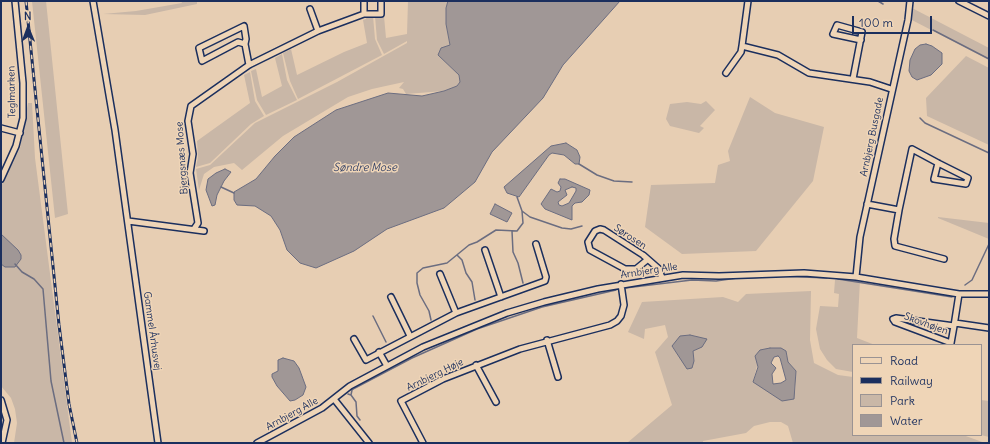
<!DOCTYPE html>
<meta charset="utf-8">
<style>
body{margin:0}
#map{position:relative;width:990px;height:444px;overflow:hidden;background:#e7ceb3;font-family:Delius,sans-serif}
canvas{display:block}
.frame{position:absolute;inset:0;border:2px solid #1b2f5e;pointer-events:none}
.legend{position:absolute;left:852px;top:344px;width:130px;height:92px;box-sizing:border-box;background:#efd5b7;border:1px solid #9a9393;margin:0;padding:5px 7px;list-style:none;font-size:12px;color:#1b2f5e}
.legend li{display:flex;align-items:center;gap:8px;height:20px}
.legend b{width:20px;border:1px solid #9a9393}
.north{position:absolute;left:8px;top:8px;width:40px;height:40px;-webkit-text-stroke:3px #efd5b7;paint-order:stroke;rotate:359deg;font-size:11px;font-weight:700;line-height:16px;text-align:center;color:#1b2f5e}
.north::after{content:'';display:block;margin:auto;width:14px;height:18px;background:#1b2f5e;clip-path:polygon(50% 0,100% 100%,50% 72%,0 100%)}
.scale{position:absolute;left:852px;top:16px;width:80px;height:18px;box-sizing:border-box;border:2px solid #1b2f5e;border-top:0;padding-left:5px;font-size:12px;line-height:14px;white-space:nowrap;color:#1b2f5e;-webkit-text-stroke:3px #efd5b7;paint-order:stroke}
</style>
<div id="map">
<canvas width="990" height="444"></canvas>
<div class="frame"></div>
<ul class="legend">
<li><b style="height:5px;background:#efd5b7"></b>Road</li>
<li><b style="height:5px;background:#1b2f5e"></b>Railway</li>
<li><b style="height:11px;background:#c9b7a7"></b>Park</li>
<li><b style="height:11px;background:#a09796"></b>Water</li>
</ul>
<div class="north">N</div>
<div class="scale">100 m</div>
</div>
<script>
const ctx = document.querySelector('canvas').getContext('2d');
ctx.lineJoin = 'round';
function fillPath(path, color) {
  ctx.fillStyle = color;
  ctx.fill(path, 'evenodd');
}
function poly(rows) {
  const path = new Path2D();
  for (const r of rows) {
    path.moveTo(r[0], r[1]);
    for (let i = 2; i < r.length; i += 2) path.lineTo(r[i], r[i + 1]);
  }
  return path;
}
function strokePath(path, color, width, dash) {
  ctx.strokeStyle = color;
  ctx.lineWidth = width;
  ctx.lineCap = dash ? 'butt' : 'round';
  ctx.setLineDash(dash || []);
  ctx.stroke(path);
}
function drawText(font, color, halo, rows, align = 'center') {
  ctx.font = font + ' Delius,sans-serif';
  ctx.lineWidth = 3;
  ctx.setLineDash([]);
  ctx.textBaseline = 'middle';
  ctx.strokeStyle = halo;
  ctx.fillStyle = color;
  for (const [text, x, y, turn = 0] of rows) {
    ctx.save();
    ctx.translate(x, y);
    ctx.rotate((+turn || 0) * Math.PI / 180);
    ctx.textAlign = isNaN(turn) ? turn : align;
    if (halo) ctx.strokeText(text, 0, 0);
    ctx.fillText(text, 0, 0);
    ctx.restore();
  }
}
fillPath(poly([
 [32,1,46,1,68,214,55,218],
 [181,1,197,1,197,4,145,15,103,14,136,11,182,3],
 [408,1,448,1,446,9,446,24,450,45,438,55,459,75,460,82,457,86,444,91,406,94,403,89,399,88,404,82,372,89,348,97,283,136,242,170,234,163,214,167,204,174,199,190,196,169,210,165,255,123,337,82,407,43,407,41,384,54,377,40,375,16,384,16,386,38,407,34],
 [912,8,989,48,989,60,910,19],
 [367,16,373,16,375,39,382,55,298,99,290,81,283,53,291,49,297,75,344,52,367,43,363,20,366,19],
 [282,54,287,80,297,100,266,115,257,100,251,71,256,69,262,97,282,86,275,58],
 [966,56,989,68,989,145,927,116,926,98],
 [250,72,255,101,264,116,251,124,210,163,196,167,198,157,197,141,250,103,244,75],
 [750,97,775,113,824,127,813,181,756,251,682,254,645,227,651,185,715,183,718,165,730,161,728,151],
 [706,101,715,110,700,126,704,128,699,133,670,126,666,119,670,104,687,102,701,104],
 [28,103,32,103,35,158,72,443,14,443,17,423,15,409,11,398,1,386,1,186,20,148],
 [938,217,989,223,989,239,938,218],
 [837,278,860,280,857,338,875,345,853,345,853,372,836,369,827,360,820,349,816,329,820,306,838,307,839,294,834,293,835,280],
 [811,291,810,340,814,363,838,375,853,377,853,435,963,435,985,443,793,443,788,426,781,422,770,422,754,426,746,433,703,441,703,443,627,443,672,405,655,352,668,337,665,325,645,329,644,339,628,332,642,302,723,297,738,302,746,294],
 [672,347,696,349,693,351,694,361,678,354],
 [786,351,788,362,796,371,795,393,753,382,758,362],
 [981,400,989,401,989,437,981,435]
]), '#c9b7a7');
const water = poly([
 [448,1,620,1,563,65,543,98,492,152,475,182,444,208,387,229,354,251,316,268,300,263,287,250,280,230,271,216,255,206,237,205,234,200,234,192,256,179,275,156,294,137,336,110,388,93,422,96,444,91,457,86,460,82,459,75,438,55,441,48,450,45,446,24,446,8,448,1],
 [926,44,932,46,942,53,942,64,931,75,917,80,912,77,909,71,910,60,915,49,920,45,926,44],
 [566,143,577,150,580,157,579,164,575,164,564,155,552,153,549,155,519,197,507,193,504,187,551,146,566,143],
 [225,169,231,172,224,181,217,195,215,205,212,206,206,190,208,179,216,173,225,169],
 [560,179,565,179,590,190,589,195,582,202,575,203,572,206,572,220,545,209,541,204,551,189,557,192,560,191,561,187,558,183,560,179],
 [572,187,576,188,576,191,569,203,562,206,559,205,558,202,567,195,565,190,572,187],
 [495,204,512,213,507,222,490,214,495,204],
 [1,234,18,250,21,255,21,259,15,267,5,267,1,264,1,234],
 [690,335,707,339,702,347,693,351,694,361,692,368,687,369,672,346,680,336,690,335],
 [770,348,781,348,786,351,788,362,796,371,794,399,782,401,753,382,758,367,755,356,760,350,770,348],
 [778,356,780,358,786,380,781,383,773,384,772,374,776,368,771,363,774,357,778,356],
 [283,358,294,361,299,368,306,387,303,395,295,400,290,401,277,386,272,377,272,374,278,371,278,360,283,358]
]);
fillPath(water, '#a09796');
strokePath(water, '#6b6d80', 1);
strokePath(poly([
 [878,1,883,4],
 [933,30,989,59],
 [920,118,925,123,989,153],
 [579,164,597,175,614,181,632,182],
 [221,187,234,193],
 [517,197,522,211,530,217,562,228,571,229,582,226],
 [512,231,513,252,518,263,523,283],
 [457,255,462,260,466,273,472,282,475,300],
 [15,264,22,272,34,279,43,289,51,381,64,443],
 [747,278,780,276,827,278],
 [838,279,952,297],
 [965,285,972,280,989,244],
 [625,288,692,280,716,281,737,278],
 [373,316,386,342],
 [431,320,429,311,420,295,417,283,417,273,423,268,447,263,469,245,477,242,496,230,517,231,523,223,522,211],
 [348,394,351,395,352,390,355,388,412,358,477,329,542,307,616,290],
 [351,395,356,402,357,416,360,420]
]), '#6b6d80', 1.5);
const minor = poly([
 [93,1,115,130,158,443],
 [748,1,742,46,778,55,809,73,870,82,891,89],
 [959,1,989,16],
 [310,9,318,31],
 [364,14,364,1],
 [245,44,238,42,202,61,199,48,244,26,246,39,245,44,249,65],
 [726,73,741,52,742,46],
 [853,79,862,32,837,25,833,34,861,40],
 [1,128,20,133],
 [1,179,16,146,23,118,23,83,15,1],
 [867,204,899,210,912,149,938,163,968,178,966,184,934,179,938,163],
 [899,210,894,239,895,246,944,259],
 [128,221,204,231],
 [194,229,198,223,190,173,193,154,188,121,191,106,249,65,318,31,364,14,381,14,381,1],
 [485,250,501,297],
 [647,260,636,269,625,269,590,250,588,242,595,231,600,229,604,230,643,255,659,269,662,278],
 [440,274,456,313],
 [856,277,860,237,908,20,910,1],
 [391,297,410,336],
 [955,323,989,328],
 [954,326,896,318,893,319,895,322,951,343,954,326,959,294],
 [354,339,366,360,456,313,545,281,546,277,536,244],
 [547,340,558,377],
 [379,352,387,366],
 [476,365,496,402],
 [334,399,369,443],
 [1,400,7,420,2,443],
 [257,443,322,408,350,386,423,347,507,313,544,302,598,289,683,275,719,276,804,273,856,277,959,294,989,294],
 [423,443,401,401,443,379,520,349,610,325,617,321,621,316,624,305,621,284]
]);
strokePath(minor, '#1b2f5e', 8);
strokePath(minor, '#efd5b7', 5);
const rail = poly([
 [26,1,59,325,69,404,77,443]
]);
strokePath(rail, '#1b2f5e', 3);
strokePath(rail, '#efd5b7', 1.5, [4.5]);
drawText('10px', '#1b2f5e', '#efd5b7', [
 ["Teglmarken",12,92,-91],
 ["Arnbjerg Busgade",872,137,-78],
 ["Bjergsnæs Mose",182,158,-94],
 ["Sørosen",630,237,33],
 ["Arnbjerg Alle",649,271,-9],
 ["Skovhøjen",926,324,20],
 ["Gammel Århusvej",152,331,82],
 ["Arnbjerg Høje",435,375,-26],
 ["Arnbjerg Alle",292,414,-29]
]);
drawText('italic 11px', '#364469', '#efd5b7', [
 ["Søndre Mose",365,168]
]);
</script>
